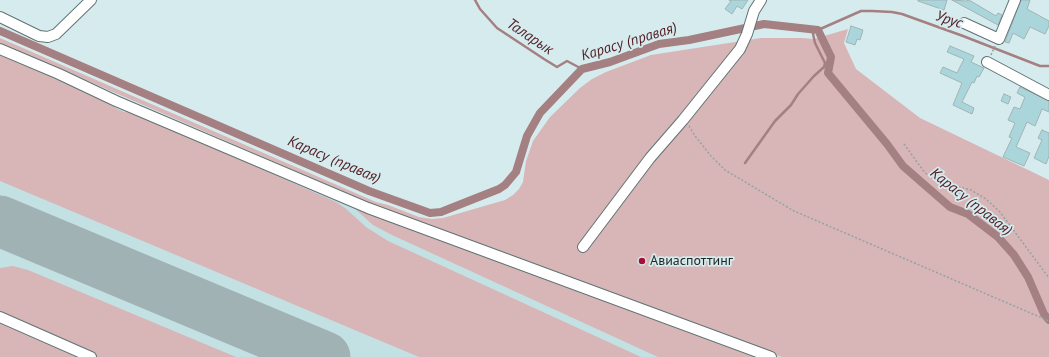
<!DOCTYPE html>
<meta charset="utf-8">
<style>
body{margin:0}
canvas{display:block;background:#d6ebed}
</style>
<canvas width="1049" height="357"></canvas>
<script>
const ctx = document.querySelector('canvas').getContext('2d');
ctx.lineJoin = 'round';
function fillPath(path, color) {
  ctx.fillStyle = color;
  ctx.fill(path, 'evenodd');
}
function poly(rows) {
  const path = new Path2D();
  for (const r of rows) {
    path.moveTo(r[0], r[1]);
    for (let i = 2; i < r.length; i += 2) path.lineTo(r[i], r[i + 1]);
  }
  return path;
}
function strokePath(path, color, width, dash) {
  ctx.strokeStyle = color;
  ctx.lineWidth = width;
  ctx.lineCap = dash ? 'butt' : 'round';
  ctx.setLineDash(dash || []);
  ctx.stroke(path);
}
function drawText(font, color, halo, rows, align = 'center') {
  ctx.font = font + ' "PT Sans",sans-serif';
  ctx.lineWidth = 3.5;
  ctx.setLineDash([]);
  ctx.textBaseline = 'middle';
  ctx.strokeStyle = halo;
  ctx.fillStyle = color;
  for (const [text, x, y, turn = 0] of rows) {
    ctx.save();
    ctx.translate(x, y);
    ctx.rotate((+turn || 0) * Math.PI / 180);
    ctx.textAlign = isNaN(turn) ? turn : align;
    if (halo) ctx.strokeText(text, 0, 0);
    ctx.fillText(text, 0, 0);
    ctx.restore();
  }
}
fillPath(poly([
 [0,43,340,192,782,357,0,357]
]), '#c3e0e3');
fillPath(poly([
 [848,29,844,43,856,69,920,118,1049,180,1049,357,782,357,411,221,0,43,0,38,376,202,388,205,419,217,432,219,443,218,505,200,513,195,519,189,523,182,526,161,533,141,550,117,580,88,592,79,606,72,651,55,761,38,802,38,814,39],
 [0,54,106,100,114,107,119,110,124,112,135,113,336,202,345,208,366,227,388,241,641,357,419,357,0,181],
 [352,206,761,357,658,357,392,235,373,225],
 [13,266,28,270,236,357,0,357,0,268]
]), '#d8b5b7');
strokePath(poly([
 [475,0,480,9,497,28,544,59,557,67,567,61,582,69],
 [818,30,861,11,872,11,892,12,902,14,963,36,1040,66,1049,66],
 [745,163,775,121,791,105,798,94,814,76,824,67,825,63,815,43,812,29]
]), '#a58082', 2.5);
strokePath(poly([
 [0,31,369,191,430,213,441,212,451,208,499,189,505,185,516,172,527,136,540,113,582,69,610,62,659,44,689,40,764,24,818,30,831,57,828,73,887,144,903,166,950,207,968,214,998,237,1014,255,1028,277,1044,314,1049,320]
]), '#a58082', 8);
strokePath(poly([
 [0,234,17,231,31,234]
]), '#a0b2b3', 20);
strokePath(poly([
 [0,221,325,357]
]), '#a0b2b3', 51);
const building = poly([
 [729,0,748,0,742,9,737,6,732,14,725,9,731,1,729,0],
 [918,0,947,0,944,10,918,1,918,0],
 [952,0,966,1,969,0,996,16,998,13,1002,15,998,25,952,0],
 [1021,0,1030,0,1027,9,1049,21,1049,26,1045,34,1030,27,1024,39,1013,33,1009,43,1005,42,1021,0],
 [851,26,863,30,860,40,857,39,855,45,846,42,851,26],
 [950,46,974,56,971,62,984,68,979,77,977,76,974,83,972,82,962,102,974,108,972,114,953,105,962,83,940,73,943,67,957,73,964,59,947,52,950,46],
 [1020,87,1049,101,1049,112,1042,109,1035,126,1027,122,1016,147,1030,153,1024,166,1003,157,1012,138,1009,137,1015,123,1008,120,1014,107,1020,109,1025,97,1017,93,1020,87],
 [1004,94,1011,97,1008,104,1001,101,1004,94],
 [1042,130,1049,133,1049,156,1046,164,1034,158,1042,140,1038,138,1042,130]
]);
fillPath(building, '#aad6db');
strokePath(building, '#a0b4b6', 1);
const minor = poly([
 [0,17,39,36,48,37,56,34,91,0],
 [964,23,999,39,1015,0],
 [0,49,59,74,116,101,368,208,771,357],
 [987,62,1049,95],
 [583,247,650,158,683,120,740,49,747,34,754,11,761,0],
 [0,317,91,357]
]);
strokePath(minor, '#607374', 12);
strokePath(poly([
 [991,55,995,46],
 [689,126,695,136,711,156,725,170,794,211,1049,321],
 [904,144,925,173,948,184,971,190,986,199,1000,212,1049,278]
]), '#93a3a4', 1.5, [2, 2]);
strokePath(minor, '#fff', 10);
for (const [x, y, r, color] of [
 [642,261,4,"#a60d38"]
]) {
  const dot = new Path2D();
  dot.arc(x, y, r, 0, 2 * Math.PI);
  ctx.fillStyle = color;
  ctx.fill(dot);
  strokePath(dot, '#d6ebed', 1.5);
}
drawText('14px', '#1e2626', '#d6ebed', [
 ["Авиаспоттинг",650,261]
], 'left');
drawText('italic 15px', '#501d24', '#d6ebed', [
 ["Урус",949,20,18],
 ["Таларык",530,37,34],
 ["Карасу (правая)",629,42,-17],
 ["Карасу (правая)",334,160,23],
 ["Карасу (правая)",971,202,38]
]);
</script>
